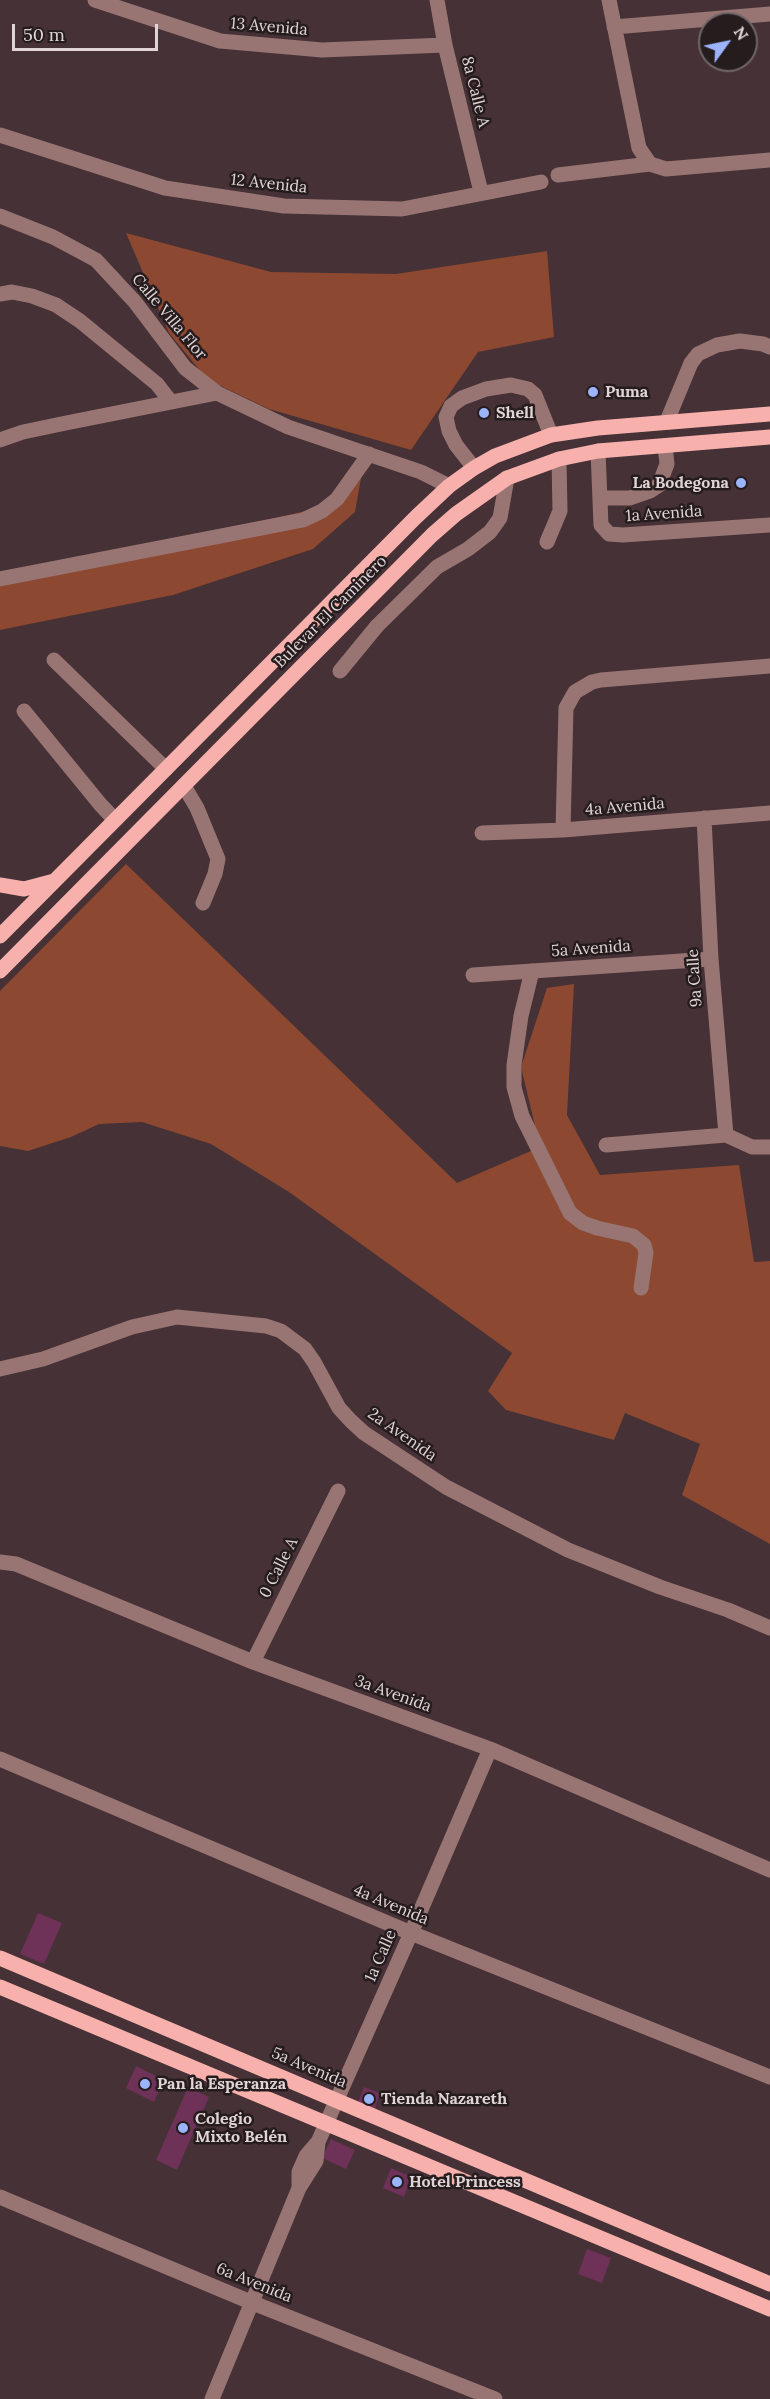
<!DOCTYPE html>
<meta charset="utf-8">
<style>
body{margin:0}
#map{position:relative;width:770px;height:2399px;overflow:hidden;background:#453136;font-family:Lora,serif}
canvas{display:block}
.north{position:absolute;left:698px;top:12px;width:60px;height:60px;box-sizing:border-box;background:#251c1e;border:2px solid #706668;border-radius:50%;rotate:57deg;font-size:16px;font-weight:700;line-height:24px;text-align:center;color:#e1d4d7}
.north::after{content:'';display:block;margin:auto;width:21px;height:27px;background:#9cb4fd;clip-path:polygon(50% 0,100% 100%,50% 72%,0 100%)}
.scale{position:absolute;left:12px;top:24px;width:146px;height:27px;box-sizing:border-box;border:3px solid #e1d4d7;border-top:0;padding-left:8px;font-size:18px;line-height:21px;white-space:nowrap;color:#e1d4d7;-webkit-text-stroke:4px #251c1e;paint-order:stroke}
</style>
<div id="map">
<canvas width="770" height="2399"></canvas>
<div class="north">N</div>
<div class="scale">50 m</div>
</div>
<script>
const ctx = document.querySelector('canvas').getContext('2d');
ctx.lineJoin = 'round';
function fillPath(path, color) {
  ctx.fillStyle = color;
  ctx.fill(path, 'evenodd');
}
function poly(rows) {
  const path = new Path2D();
  for (const r of rows) {
    path.moveTo(r[0], r[1]);
    for (let i = 2; i < r.length; i += 2) path.lineTo(r[i], r[i + 1]);
  }
  return path;
}
function strokePath(path, color, width, dash) {
  ctx.strokeStyle = color;
  ctx.lineWidth = width;
  ctx.lineCap = dash ? 'butt' : 'round';
  ctx.setLineDash(dash || []);
  ctx.stroke(path);
}
function drawText(font, color, halo, rows, align = 'center') {
  ctx.font = font + ' Lora,serif';
  ctx.lineWidth = 5;
  ctx.setLineDash([]);
  ctx.textBaseline = 'middle';
  ctx.strokeStyle = halo;
  ctx.fillStyle = color;
  for (const [text, x, y, turn = 0] of rows) {
    ctx.save();
    ctx.translate(x, y);
    ctx.rotate((+turn || 0) * Math.PI / 180);
    ctx.textAlign = isNaN(turn) ? turn : align;
    if (halo) ctx.strokeText(text, 0, 0);
    ctx.fillText(text, 0, 0);
    ctx.restore();
  }
}
fillPath(poly([
 [126,233,271,272,396,274,547,251,554,337,478,352,411,450,269,409,208,380,169,333],
 [361,478,355,512,313,549,173,595,0,630,0,580,319,508],
 [126,864,457,1183,540,1147,521,1067,547,988,574,984,567,1115,600,1175,739,1165,754,1262,770,1261,770,1544,682,1495,700,1444,625,1413,614,1440,506,1410,488,1391,512,1353,289,1192,211,1144,142,1122,99,1124,71,1137,28,1151,0,1146,0,991]
]), '#8c4830');
fillPath(poly([
 [38,1913,62,1923,44,1964,20,1954],
 [136,2066,164,2080,154,2102,126,2088],
 [188,2087,209,2097,177,2170,156,2160],
 [364,2087,380,2093,374,2112,357,2105],
 [331,2139,355,2150,346,2169,322,2158],
 [391,2168,412,2177,404,2197,383,2188],
 [587,2249,611,2258,602,2283,578,2274]
]), '#6e3157');
strokePath(poly([
 [95,0,220,41,322,50,445,45],
 [437,0,445,45,481,192],
 [609,0,639,148,650,164],
 [614,27,770,14],
 [0,135,165,188,284,206,402,209,541,182],
 [558,175,650,164,666,169,770,160],
 [0,216,53,237,96,260,135,302,185,368,217,393,288,427,421,472,449,486],
 [0,294,12,292,32,296,56,305,80,321,157,384,171,402],
 [667,421,691,363,698,354,717,345,740,341,763,344,770,347],
 [0,440,23,432,66,423,217,393],
 [598,451,601,525,609,534,623,535,770,525],
 [474,468,456,445,449,431,446,417,451,406,462,398,486,389,511,385,528,389,535,395,551,435],
 [600,498,630,498,650,491,659,485,667,464,665,446],
 [547,542,560,511,559,459],
 [0,579,303,520,322,511,337,499,369,454],
 [54,660,166,769],
 [340,671,377,626,437,567,468,549,490,532,500,518,507,478],
 [24,711,100,804,115,820],
 [184,786,197,808,218,859,215,874,203,903],
 [704,818,711,959,726,1135],
 [563,830,566,708,575,692,592,682,601,680,770,666],
 [482,833,563,830,770,813],
 [532,971,521,1016,514,1065,514,1087,522,1116,570,1213,583,1223,597,1228,633,1236,644,1245,646,1253,641,1288],
 [473,975,711,959],
 [606,1145,726,1135,752,1147,770,1147],
 [0,1369,43,1359,132,1327,177,1317,266,1326,281,1331,305,1349,314,1362,339,1408,351,1421,364,1433,446,1487,568,1550,660,1587,728,1610,770,1628],
 [0,1562,16,1564,253,1662,490,1749,770,1870],
 [253,1662,338,1491],
 [0,1759,411,1933,770,2077],
 [299,2188,316,2161,318,2142,411,1933,490,1749],
 [0,2197,253,2303,495,2399],
 [212,2399,299,2188,299,2172,306,2156,318,2142]
]), '#987573', 15);
strokePath(poly([
 [0,885,24,889,54,881],
 [0,936,416,517,449,486,474,468,495,456,551,435,598,428,770,414],
 [0,971,432,535,456,514,507,478,559,459,598,451,770,437],
 [0,1958,770,2284],
 [0,1987,770,2309]
]), '#f8b0ad', 15);
for (const [x, y, r, color] of [
 [593,392,6,"#9cb4fd"],
 [484,413,6,"#9cb4fd"],
 [741,483,6,"#9cb4fd"],
 [145,2084,6,"#9cb4fd"],
 [369,2099,6,"#9cb4fd"],
 [183,2128,6,"#9cb4fd"],
 [397,2182,6,"#9cb4fd"]
]) {
  const dot = new Path2D();
  dot.arc(x, y, r, 0, 2 * Math.PI);
  ctx.fillStyle = color;
  ctx.fill(dot);
  strokePath(dot, '#251c1e', 2);
}
drawText('16px', '#e1d4d7', '#251c1e', [
 ["13 Avenida",269,27,5],
 ["8a Calle A",475,92,76],
 ["12 Avenida",269,184,6],
 ["Calle Villa Flor",169,317,50],
 ["1a Avenida",664,514,-4],
 ["Bulevar El Caminero",331,612,-45],
 ["4a Avenida",625,807,-5],
 ["5a Avenida",591,949,-4],
 ["9a Calle",695,978,-94],
 ["2a Avenida",402,1435,35],
 ["0 Calle A",279,1568,-63],
 ["3a Avenida",393,1694,20],
 ["4a Avenida",391,1905,23],
 ["1a Calle",381,1956,-66],
 ["5a Avenida",309,2068,23],
 ["6a Avenida",254,2283,22]
]);
drawText('bold 16px', '#e1d4d7', '#251c1e', [
 ["Puma",605,392],
 ["Shell",496,413],
 ["La Bodegona",729,483,"right"],
 ["Pan la Esperanza",157,2084],
 ["Tienda Nazareth",381,2099],
 ["Colegio",195,2119],
 ["Mixto Belén",195,2137],
 ["Hotel Princess",409,2182]
], 'left');
</script>
